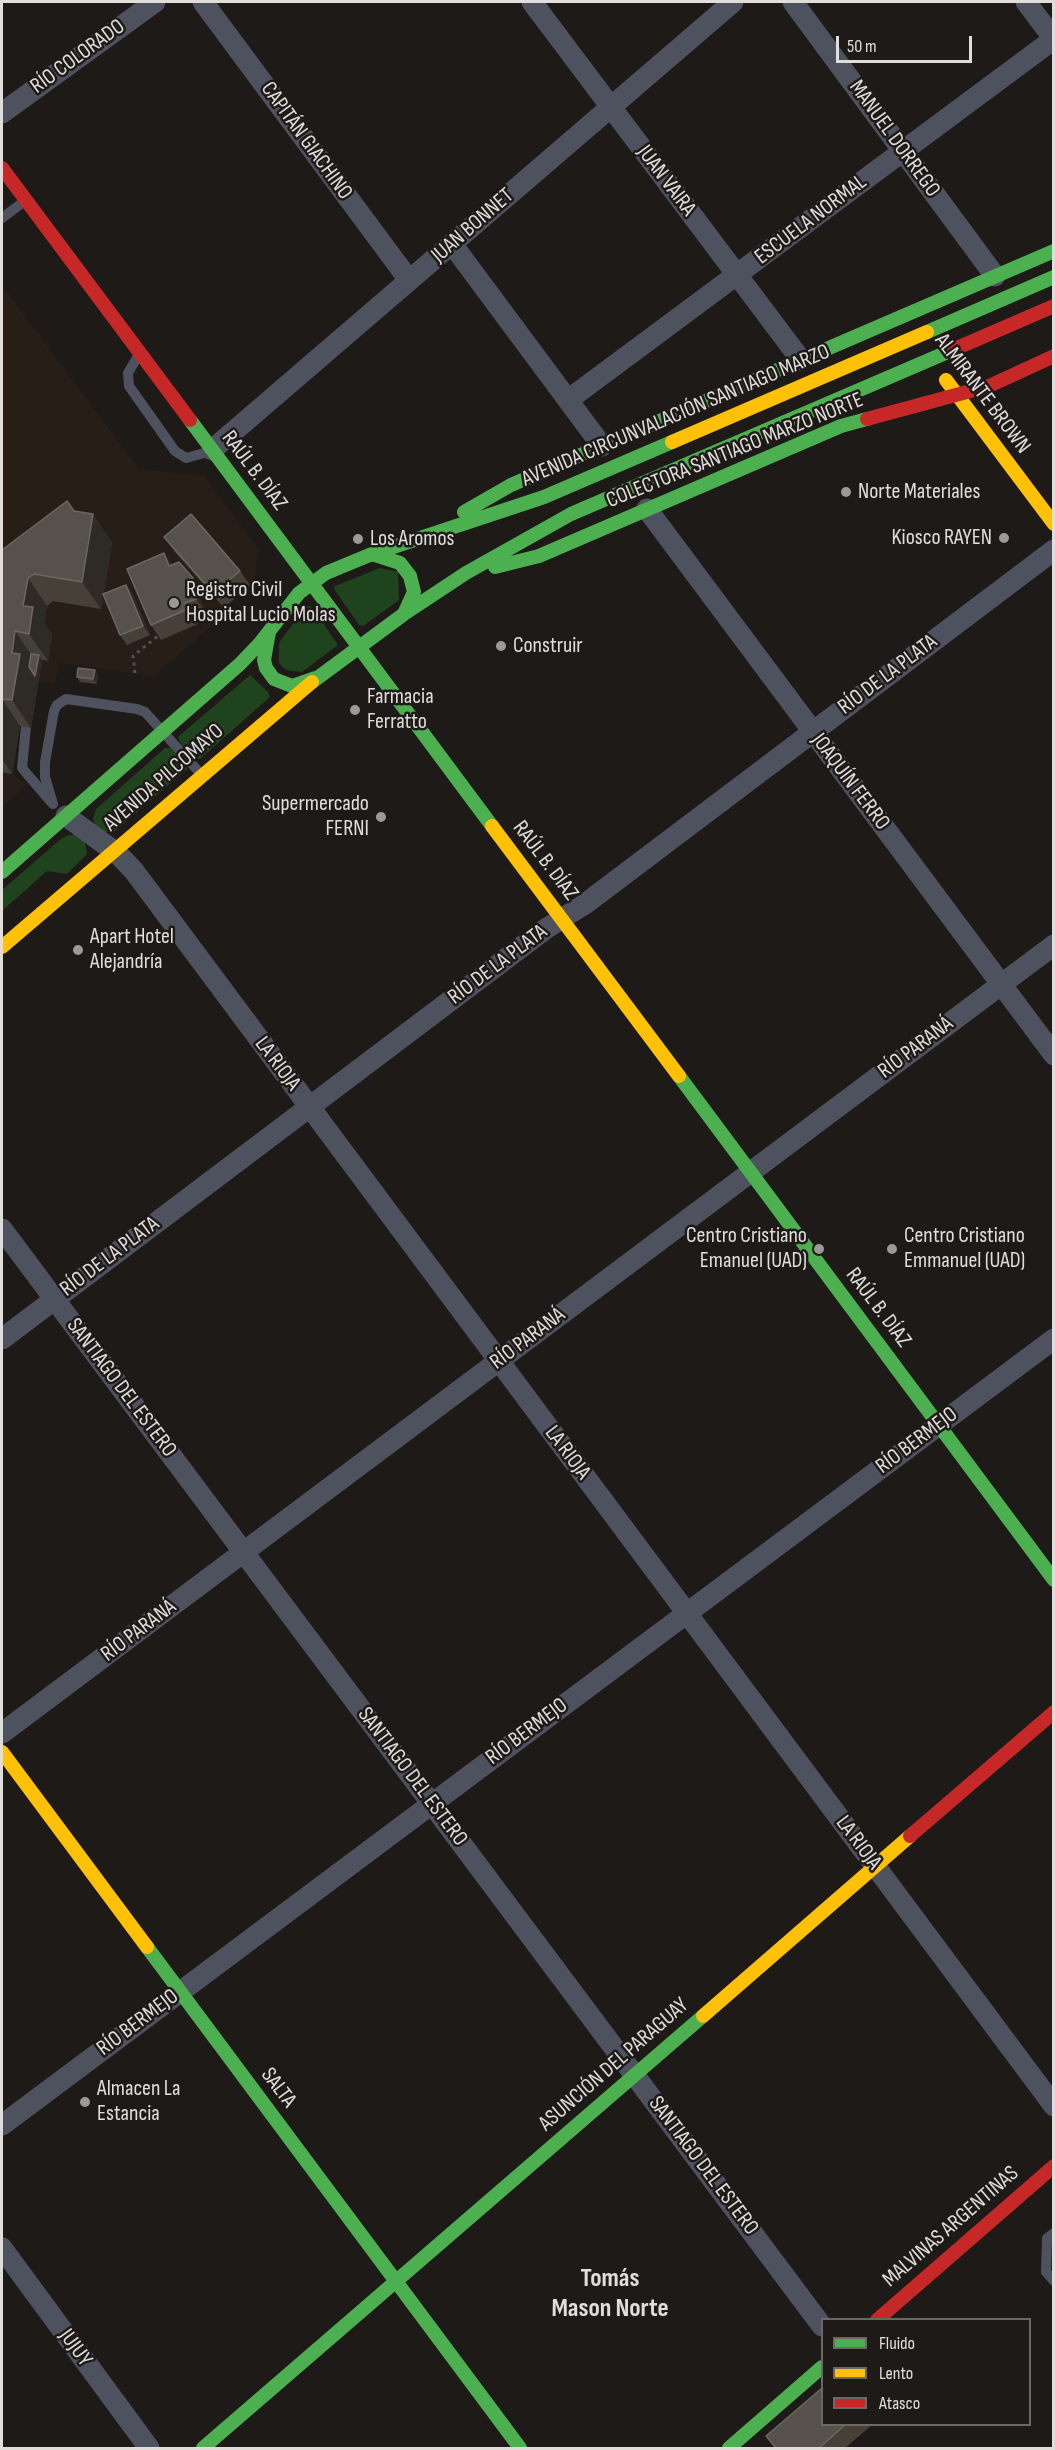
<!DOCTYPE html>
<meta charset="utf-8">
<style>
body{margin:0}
#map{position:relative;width:1055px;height:2450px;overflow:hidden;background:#1d1a18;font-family:"Sofia Sans Condensed",sans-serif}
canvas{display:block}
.frame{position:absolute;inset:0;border:3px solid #e0dddb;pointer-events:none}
.legend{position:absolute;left:821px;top:2318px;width:210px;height:108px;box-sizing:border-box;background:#1e1a17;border:2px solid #6c6865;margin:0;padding:8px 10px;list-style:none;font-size:18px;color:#e0dddb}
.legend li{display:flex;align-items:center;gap:12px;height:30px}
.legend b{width:30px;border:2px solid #6c6865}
.scale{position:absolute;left:836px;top:36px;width:136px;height:27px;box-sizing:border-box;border:3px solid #e0dddb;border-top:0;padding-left:8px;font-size:18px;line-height:21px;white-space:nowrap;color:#e0dddb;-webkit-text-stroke:4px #1e1a17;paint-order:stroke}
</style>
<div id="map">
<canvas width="1055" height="2450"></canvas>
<div class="frame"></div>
<ul class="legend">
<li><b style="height:8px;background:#4caf50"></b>Fluido</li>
<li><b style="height:8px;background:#ffc107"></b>Lento</li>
<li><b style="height:8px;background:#c62828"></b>Atasco</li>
</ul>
<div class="scale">50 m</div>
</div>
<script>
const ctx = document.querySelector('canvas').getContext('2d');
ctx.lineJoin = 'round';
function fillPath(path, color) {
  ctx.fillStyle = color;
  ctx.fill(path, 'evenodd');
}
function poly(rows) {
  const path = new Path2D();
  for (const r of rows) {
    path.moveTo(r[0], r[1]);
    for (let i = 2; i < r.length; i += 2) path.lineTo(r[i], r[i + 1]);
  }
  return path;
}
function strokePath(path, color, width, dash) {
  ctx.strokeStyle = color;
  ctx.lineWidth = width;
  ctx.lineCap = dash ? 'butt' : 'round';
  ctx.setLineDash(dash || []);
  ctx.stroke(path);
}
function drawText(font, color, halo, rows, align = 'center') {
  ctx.font = font + ' "Sofia Sans Condensed",sans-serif';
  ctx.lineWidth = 5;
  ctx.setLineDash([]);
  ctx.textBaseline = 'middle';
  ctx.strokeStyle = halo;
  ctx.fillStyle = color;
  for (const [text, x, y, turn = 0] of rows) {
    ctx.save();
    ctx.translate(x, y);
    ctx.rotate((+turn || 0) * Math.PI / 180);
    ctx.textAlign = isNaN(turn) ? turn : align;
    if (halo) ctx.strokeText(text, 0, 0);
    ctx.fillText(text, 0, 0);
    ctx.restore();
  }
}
fillPath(poly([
 [2,285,139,469,204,476,258,548,254,590,248,594,245,590,250,585,175,552,227,612,154,676,59,663,55,684,39,681,31,728,20,726,12,774,28,784,2,807]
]), '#271e17');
fillPath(poly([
 [380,568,398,572,399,600,363,626,359,625,334,589,335,586],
 [309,606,312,607,338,645,302,672,286,670,279,663,279,643,305,607],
 [250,675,268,692,270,697,200,759,194,759,180,742,178,737],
 [165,748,171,748,186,766,187,769,114,832,104,832,96,826,93,819,96,809],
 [69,835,77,835,85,842,87,854,67,874,47,871,2,911,2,890,62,838]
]), '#1f441d');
strokePath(poly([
 [135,673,133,656,159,635]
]), '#515259', 3, [3, 4.5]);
strokePath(poly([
 [2,218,26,200],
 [138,356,128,373,129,386,175,451,186,458,208,452],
 [26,727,22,768,51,802],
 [53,804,45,777,45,762,54,711,57,705,66,699,137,709,145,712,200,773],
 [1054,2233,1047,2238,1046,2272,1054,2281]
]), '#4e515e', 10);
strokePath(poly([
 [203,2,409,280],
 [532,2,801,360],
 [793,2,995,276],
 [1026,2,1054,39],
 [2,113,155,2],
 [452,244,602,446],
 [568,400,1054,39],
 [212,450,733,2],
 [647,509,1054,1055],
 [66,816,118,854,134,871,1054,2106],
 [2,1229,822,2326],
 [2,1339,544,930,585,904,1054,550],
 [2,1733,1054,945],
 [2,2125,1054,1339],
 [2,2248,149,2448]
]), '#4e515e', 21);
strokePath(poly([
 [927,332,1054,277],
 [190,420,492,826],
 [464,512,511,485,1054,251],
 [372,554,400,563,410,576,414,592,404,614],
 [495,567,539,556,841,426,867,419],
 [269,632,264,660,266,668,274,679,292,686,315,678],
 [312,682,404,614,466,573,571,514,950,351],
 [2,872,240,664,260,643,299,593,326,573,372,554,544,497,672,442],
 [679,1076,1054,1580],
 [147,1947,520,2448],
 [203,2448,703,2016],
 [729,2448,822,2367]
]), '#4caf50', 14);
strokePath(poly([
 [946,380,1054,524],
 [672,442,927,332],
 [492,826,679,1076],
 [2,947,312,682],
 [2,1752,147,1947],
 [703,2016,910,1836]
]), '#ffc107', 14);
strokePath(poly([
 [2,168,190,420],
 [950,351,1054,306],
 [867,419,989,386,1054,356],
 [910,1836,1054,1712],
 [877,2320,1054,2166]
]), '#c62828', 14);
fillPath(poly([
 [74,511,112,542,101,609,53,601,47,606,44,623,52,634,48,661,42,660,31,728,20,726,12,774,2,772,2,550],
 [164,537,240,571,250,585,224,608,174,551],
 [172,565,193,578,203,592,198,595,206,613,195,618,198,624,161,640,151,625],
 [126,585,133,595,150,635,127,645,120,635],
 [95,670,98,675,97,684,80,682,77,677],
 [822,2424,873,2424,845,2448,775,2448,766,2436]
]), '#464038');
fillPath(poly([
 [93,514,112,542,101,609,82,582],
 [164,553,174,568,169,566],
 [28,578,47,606,44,623,52,634,48,661,29,634,23,606],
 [188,580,198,595,206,613,196,599],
 [126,585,133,595,150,635,143,626],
 [185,603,195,618,198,624,188,609],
 [15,631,34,659,39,655,42,660,31,728,12,700,12,653],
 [95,670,98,675,97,684,93,679],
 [2,699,20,726,12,774,2,759]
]), '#2e2a24');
const building = poly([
 [67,501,74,511,93,514,82,582,34,574,28,578,23,606,33,607,29,634,15,631,12,653,20,654,12,700,2,699,2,550,67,501],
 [191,514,240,571,213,593,164,537,191,514],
 [164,553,169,566,179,562,193,578,188,580,196,599,185,603,188,609,151,625,127,569,164,553],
 [126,585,143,626,120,635,103,594,126,585],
 [31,654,39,655,35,676,29,667,31,654],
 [78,668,95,670,93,679,77,677,78,668],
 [822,2388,822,2424,846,2424,819,2448,776,2448,766,2436,822,2388]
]);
fillPath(building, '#56514a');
strokePath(building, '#6c6760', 1.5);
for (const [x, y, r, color] of [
 [846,492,6,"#9c9997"],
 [1004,538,6,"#9c9997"],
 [358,539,6,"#9c9997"],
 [174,603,6,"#9c9997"],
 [501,646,6,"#9c9997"],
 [355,710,6,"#9c9997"],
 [381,817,6,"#9c9997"],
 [78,950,6,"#9c9997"],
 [819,1249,6,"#9c9997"],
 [892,1249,6,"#9c9997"],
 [85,2102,6,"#9c9997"]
]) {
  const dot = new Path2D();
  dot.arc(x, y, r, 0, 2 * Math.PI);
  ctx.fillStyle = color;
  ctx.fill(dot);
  strokePath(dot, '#1e1a17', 2);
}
drawText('22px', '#e0dddb', '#1e1a17', [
 ["RÍO COLORADO",78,57,-36],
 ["MANUEL DORREGO",894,139,54],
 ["CAPITÁN GIACHINO",306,141,54],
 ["JUAN VAIRA",666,181,53],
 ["ESCUELA NORMAL",811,220,-37],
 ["JUAN BONNET",473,226,-41],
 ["ALMIRANTE BROWN",982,394,53],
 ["AVENIDA CIRCUNVALACIÓN SANTIAGO MARZO",676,416,-23],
 ["COLECTORA SANTIAGO MARZO NORTE",735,451,-22],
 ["RAÚL B. DÍAZ",254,471,53],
 ["RÍO DE LA PLATA",888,675,-37],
 ["AVENIDA PILCOMAYO",164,778,-41],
 ["JOAQUÍN FERRO",850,782,53],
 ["RAÚL B. DÍAZ",545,861,53],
 ["RÍO DE LA PLATA",498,965,-37],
 ["RÍO PARANÁ",916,1048,-37],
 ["LA RIOJA",277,1064,53],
 ["RÍO DE LA PLATA",110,1257,-37],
 ["RAÚL B. DÍAZ",878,1308,53],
 ["RÍO PARANÁ",528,1339,-37],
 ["SANTIAGO DEL ESTERO",121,1388,53],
 ["RÍO BERMEJO",917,1441,-37],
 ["LA RIOJA",567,1453,53],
 ["RÍO PARANÁ",139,1631,-37],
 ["RÍO BERMEJO",527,1732,-37],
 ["SANTIAGO DEL ESTERO",412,1777,53],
 ["LA RIOJA",858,1843,53],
 ["RÍO BERMEJO",138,2023,-37],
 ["ASUNCIÓN DEL PARAGUAY",614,2065,-41],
 ["SALTA",278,2088,53],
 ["SANTIAGO DEL ESTERO",703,2166,53],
 ["MALVINAS ARGENTINAS",951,2227,-41],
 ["JUJUY",75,2348,54]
]);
drawText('22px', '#e0dddb', '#1e1a17', [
 ["Norte Materiales",858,492],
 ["Kiosco RAYEN",992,538,"right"],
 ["Los Aromos",370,539],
 ["Registro Civil",186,590],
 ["Hospital Lucio Molas",186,615],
 ["Construir",513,646],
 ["Farmacia",367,697],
 ["Ferratto",367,722],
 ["Supermercado",369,804,"right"],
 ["FERNI",369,829,"right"],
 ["Apart Hotel",90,937],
 ["Alejandría",90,962],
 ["Centro Cristiano",807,1236,"right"],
 ["Emanuel (UAD)",807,1261,"right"],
 ["Centro Cristiano",904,1236],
 ["Emmanuel (UAD)",904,1261],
 ["Almacen La",97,2089],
 ["Estancia",97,2114]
], 'left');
drawText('bold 26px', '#e0dddb', '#1e1a17', [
 ["Tomás",610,2279],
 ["Mason Norte",610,2309]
]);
</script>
